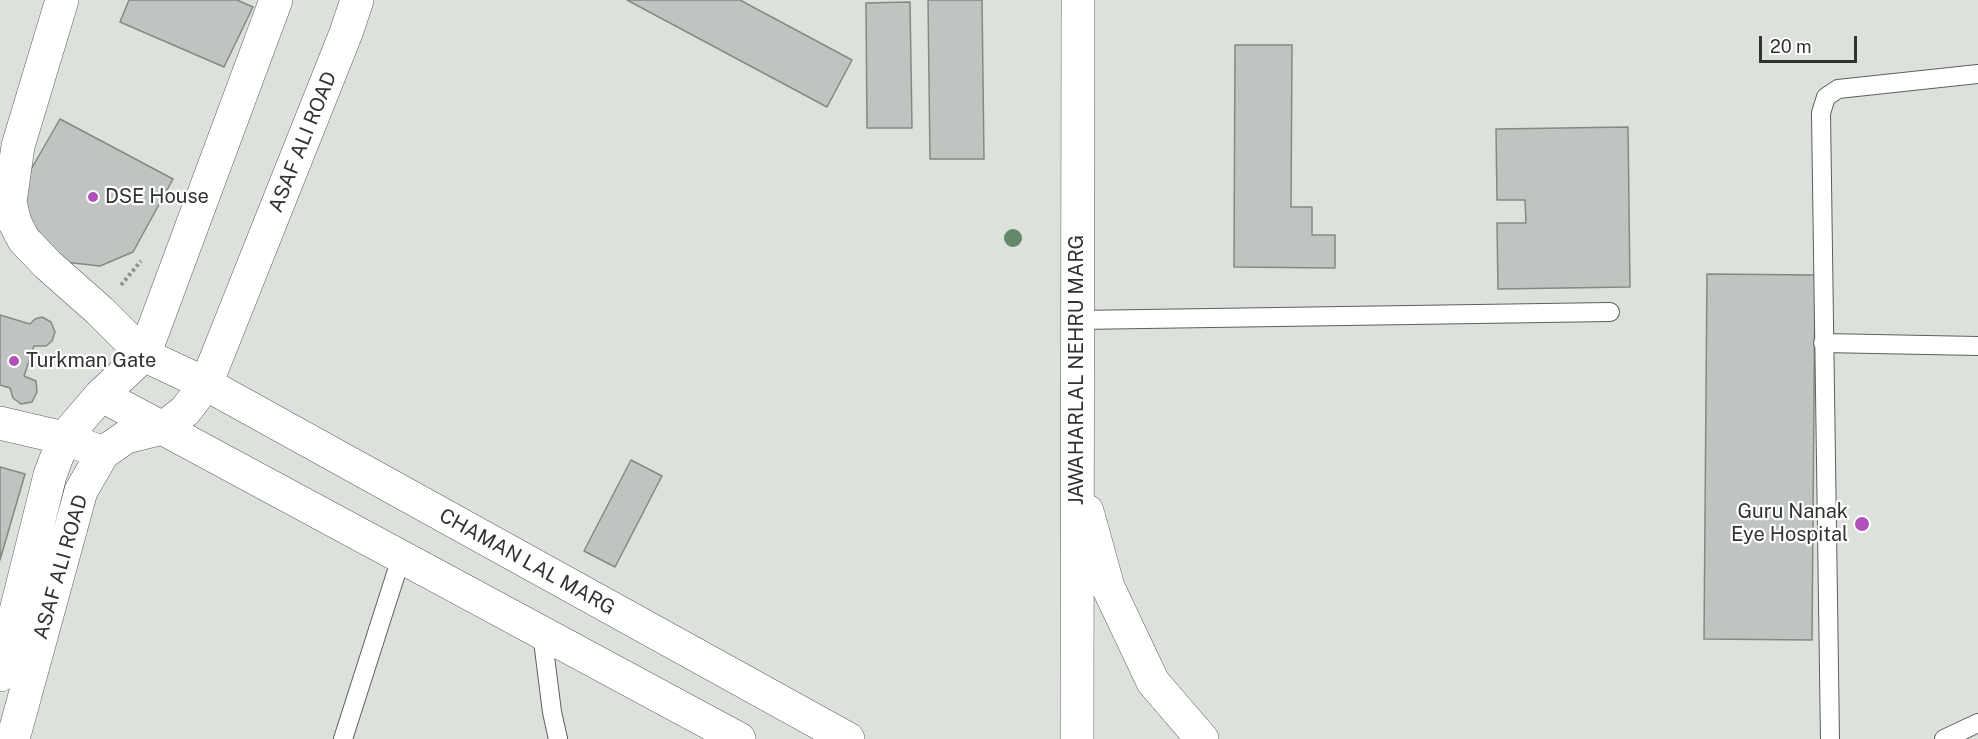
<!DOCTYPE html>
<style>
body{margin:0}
#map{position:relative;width:1978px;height:739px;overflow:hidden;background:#dce1dc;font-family:"Public Sans",sans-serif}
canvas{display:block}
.scale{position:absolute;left:1759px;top:36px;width:98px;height:27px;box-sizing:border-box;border:3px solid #313331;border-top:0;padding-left:8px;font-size:18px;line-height:21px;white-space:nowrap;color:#313331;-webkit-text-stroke:4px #fff;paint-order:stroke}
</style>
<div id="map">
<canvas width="1978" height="739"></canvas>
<div class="scale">20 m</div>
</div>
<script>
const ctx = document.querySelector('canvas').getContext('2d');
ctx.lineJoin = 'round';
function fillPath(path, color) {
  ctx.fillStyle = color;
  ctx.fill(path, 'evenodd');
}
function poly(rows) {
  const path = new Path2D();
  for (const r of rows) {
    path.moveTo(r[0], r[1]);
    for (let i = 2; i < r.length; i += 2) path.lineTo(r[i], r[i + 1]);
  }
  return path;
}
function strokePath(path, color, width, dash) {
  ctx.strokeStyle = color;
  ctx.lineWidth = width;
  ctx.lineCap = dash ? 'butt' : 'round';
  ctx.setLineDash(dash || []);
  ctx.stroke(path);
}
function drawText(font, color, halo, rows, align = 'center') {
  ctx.font = font + ' "Public Sans",sans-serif';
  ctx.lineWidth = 4.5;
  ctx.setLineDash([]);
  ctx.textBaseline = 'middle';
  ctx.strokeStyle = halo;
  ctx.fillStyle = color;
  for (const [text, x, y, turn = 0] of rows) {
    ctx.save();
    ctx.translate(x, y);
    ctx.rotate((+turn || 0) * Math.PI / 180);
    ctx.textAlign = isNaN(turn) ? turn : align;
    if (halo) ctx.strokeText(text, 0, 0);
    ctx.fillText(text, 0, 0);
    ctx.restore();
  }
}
const building = poly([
 [129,0,237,0,253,7,224,67,120,22,129,0],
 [627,0,740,0,852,60,827,107,627,0],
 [928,0,982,0,984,159,930,159,928,0],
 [910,2,912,128,867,128,866,3,910,2],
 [1235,45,1292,45,1291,207,1312,207,1312,235,1335,235,1335,268,1234,267,1235,45],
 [60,119,173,179,133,252,100,266,64,262,24,214,22,185,60,119],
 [1628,127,1630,287,1498,289,1497,223,1526,223,1525,200,1497,200,1496,129,1628,127],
 [1707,274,1815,275,1812,640,1704,639,1707,274],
 [0,315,30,324,35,319,42,317,51,322,55,332,52,341,46,346,34,346,24,376,36,381,37,392,32,402,21,404,13,398,10,388,0,385,0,315],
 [631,460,662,476,615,567,584,551,631,460],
 [0,467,25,474,0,560,0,467]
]);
fillPath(building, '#bfc4c0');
strokePath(building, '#848984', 1.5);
const service = poly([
 [1078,320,1610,312],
 [1823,343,1978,346],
 [542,633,552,712,558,739],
 [343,739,401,558],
 [1830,739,1821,113,1826,97,1838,89,1978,74],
 [1944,739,1978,723]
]);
const minor = poly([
 [62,0,18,146,10,202,15,223,24,240,48,265,100,311,144,355],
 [0,423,64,438,103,453]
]);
const secondary = poly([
 [144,355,206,384,848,739],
 [101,395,739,739],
 [1087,511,1108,587,1153,682,1202,739],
 [0,675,50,475,64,438,101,395,144,355,276,0],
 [13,739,81,491,103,453,126,437,163,428,185,411,206,384,346,33,357,0],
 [1077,739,1078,0]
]);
strokePath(service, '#5c605c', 20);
strokePath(minor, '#5c605c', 34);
strokePath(secondary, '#5c605c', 34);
strokePath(poly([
 [121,285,141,261]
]), '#8d918d', 4, [3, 3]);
strokePath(service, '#fff', 18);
strokePath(minor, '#fff', 33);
strokePath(secondary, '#fff', 33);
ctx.fillStyle = '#63886b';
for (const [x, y] of [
 [1013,238]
]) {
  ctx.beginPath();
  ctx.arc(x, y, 9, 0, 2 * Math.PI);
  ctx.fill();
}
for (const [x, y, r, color] of [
 [93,197,6,"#b051b9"],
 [14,361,6,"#b051b9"],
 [1862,524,8,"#b051b9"]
]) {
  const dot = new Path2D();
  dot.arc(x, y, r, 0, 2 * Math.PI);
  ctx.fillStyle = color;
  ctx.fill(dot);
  strokePath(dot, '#fff', 2);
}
drawText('20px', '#313331', '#fff', [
 ["ASAF ALI ROAD",303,142,-68],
 ["JAWAHARLAL NEHRU MARG",1077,370,-90],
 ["CHAMAN LAL MARG",527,562,29],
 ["ASAF ALI ROAD",61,567,-74]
]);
drawText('20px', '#313331', '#fff', [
 ["DSE House",105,197],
 ["Turkman Gate",26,361],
 ["Guru Nanak",1848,512,"right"],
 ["Eye Hospital",1848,535,"right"]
], 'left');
</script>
